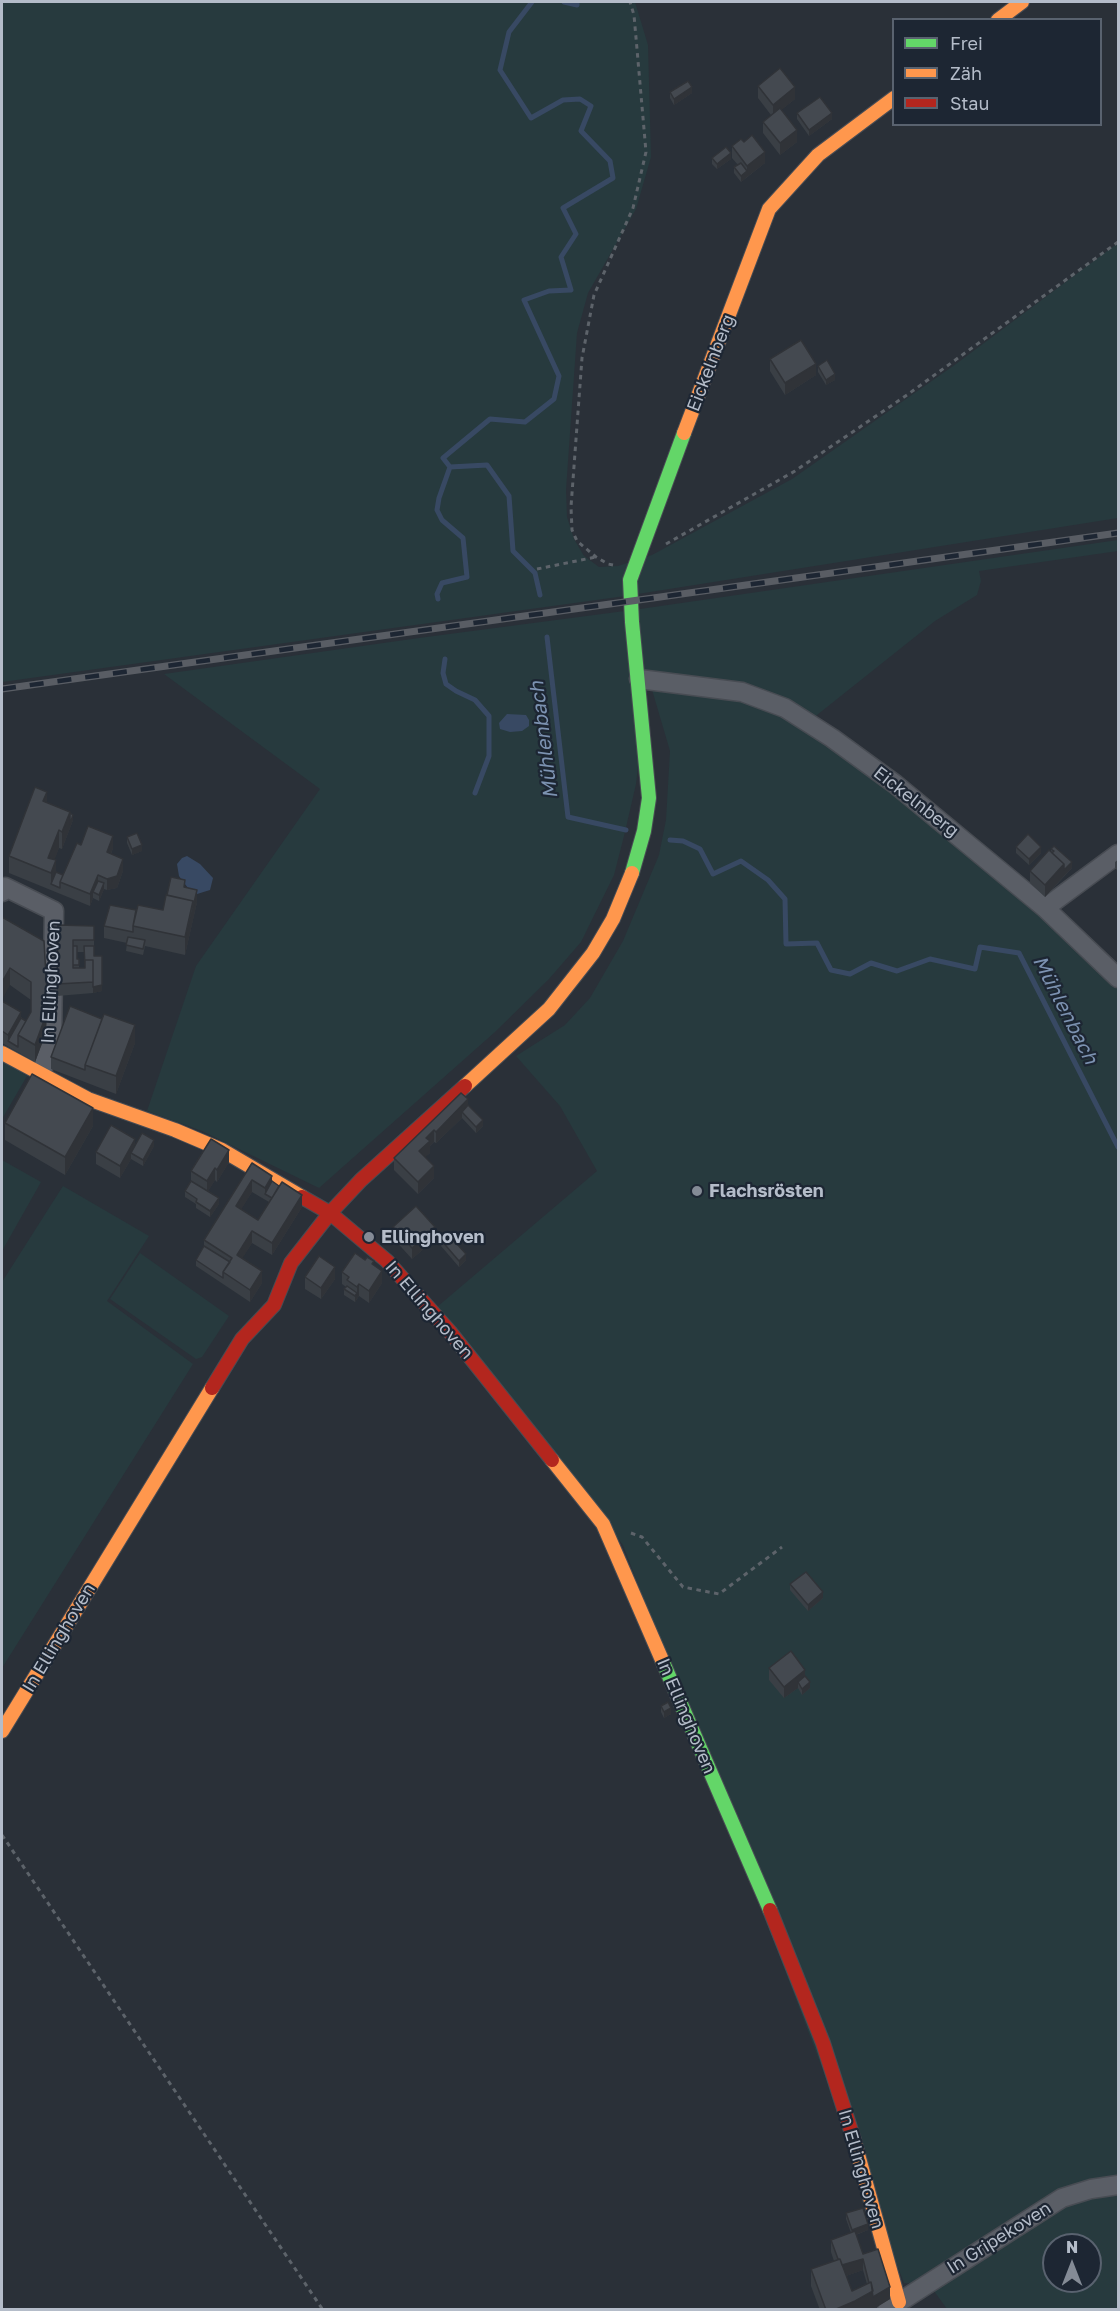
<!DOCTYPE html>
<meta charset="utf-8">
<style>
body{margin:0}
#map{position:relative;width:1120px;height:2311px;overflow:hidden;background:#2a3038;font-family:"Golos Text",sans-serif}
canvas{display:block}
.frame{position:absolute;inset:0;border:3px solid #b4bcc9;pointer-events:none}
.legend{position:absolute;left:892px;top:18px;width:210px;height:108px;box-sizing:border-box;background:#1d2633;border:2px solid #59626f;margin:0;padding:8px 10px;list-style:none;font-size:18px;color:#b4bcc9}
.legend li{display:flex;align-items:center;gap:12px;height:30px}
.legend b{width:30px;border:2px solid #59626f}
.north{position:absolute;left:1042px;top:2233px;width:60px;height:60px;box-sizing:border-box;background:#1d2633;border:2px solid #59626f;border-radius:50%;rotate:0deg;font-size:16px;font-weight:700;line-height:24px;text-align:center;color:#b4bcc9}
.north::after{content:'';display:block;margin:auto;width:21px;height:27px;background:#848b96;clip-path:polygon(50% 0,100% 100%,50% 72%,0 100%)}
</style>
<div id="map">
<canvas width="1120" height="2311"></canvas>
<div class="frame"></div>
<ul class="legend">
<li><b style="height:8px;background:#63d668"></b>Frei</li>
<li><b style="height:8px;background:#ff974d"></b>Zäh</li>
<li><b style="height:8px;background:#b3261e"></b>Stau</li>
</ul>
<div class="north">N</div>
</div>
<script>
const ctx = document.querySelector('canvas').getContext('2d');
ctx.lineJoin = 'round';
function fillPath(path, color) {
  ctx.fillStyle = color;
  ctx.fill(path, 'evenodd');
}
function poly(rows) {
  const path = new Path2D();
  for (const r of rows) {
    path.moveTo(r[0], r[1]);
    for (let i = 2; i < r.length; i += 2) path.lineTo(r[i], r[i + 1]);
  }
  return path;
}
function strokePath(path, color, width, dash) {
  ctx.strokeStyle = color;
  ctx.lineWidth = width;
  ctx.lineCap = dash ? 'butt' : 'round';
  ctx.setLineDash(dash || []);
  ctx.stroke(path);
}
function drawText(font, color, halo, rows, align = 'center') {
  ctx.font = font + ' "Golos Text",sans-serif';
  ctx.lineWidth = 4.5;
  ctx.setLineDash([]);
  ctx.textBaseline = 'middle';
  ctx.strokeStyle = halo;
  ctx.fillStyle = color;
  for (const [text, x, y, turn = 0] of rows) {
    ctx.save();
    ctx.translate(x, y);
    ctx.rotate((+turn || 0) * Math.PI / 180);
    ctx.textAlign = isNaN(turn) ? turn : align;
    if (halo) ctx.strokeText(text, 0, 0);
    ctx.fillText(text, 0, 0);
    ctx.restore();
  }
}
fillPath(poly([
 [2,2,635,2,648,45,651,157,636,209,588,293,577,333,566,490,567,517,574,539,584,556,599,567,618,566,652,555,792,479,956,364,1118,243,1118,518,625,596,2,682],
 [1118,540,1118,551,979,571,981,581,977,595,935,621,812,719,1063,936,1118,989,1118,2181,1068,2189,916,2284,904,2283,623,1545,437,1307,597,1171,560,1106,516,1056,565,1025,590,998,623,941,659,855,666,820,670,751,648,676,636,784,624,836,614,875,581,942,549,979,495,1032,319,1188,202,1131,147,1111,196,966,320,789,164,674,419,638,640,609],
 [2,1061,27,1076,2,1119],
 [2,1160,41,1182,2,1251],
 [63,1186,149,1236,107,1301,193,1364,2,1668,2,1282],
 [140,1253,229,1316,202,1357,196,1359,110,1299],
 [1118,2195,1118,2309,947,2309,934,2291,1051,2213,1074,2202],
 [1054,2245,1090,2245,1090,2281,1054,2281]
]), '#273a3e');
fillPath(poly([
 [507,714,526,715,529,720,529,726,522,731,510,732,500,729,499,723],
 [187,856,200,864,213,878,210,890,197,894,188,888,179,876,177,864,182,858]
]), '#384963');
strokePath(poly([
 [532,2,509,32,500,70,531,118,563,100,580,99,591,106,581,131,610,161,613,178,563,208,576,234,561,257,571,290,549,291,524,300,559,376,554,399,525,422,490,419,443,458,450,467,487,465,509,496,513,551,535,573,540,595],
 [564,2,577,5,577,2],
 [438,599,437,594,442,583,467,577,463,538,442,520,437,510,439,498,450,467],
 [547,637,568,817,626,830],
 [445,659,443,673,446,684,456,691,475,700,489,716,489,756,475,793],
 [670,840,683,841,700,849,713,874,741,861,768,880,785,899,786,944,817,943,831,970,850,974,871,963,897,971,930,959,975,969,980,947,1019,953,1118,1147]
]), '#384963', 5);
const street = poly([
 [639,679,742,692,785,708,832,738,895,784,1045,908,1118,978],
 [2,892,5,887,54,911,52,1037,41,1075],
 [1045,908,1118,854],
 [887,2310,1062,2198,1091,2189,1118,2185]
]);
const fast = poly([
 [632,873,644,831,649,798,632,622,630,580,684,433],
 [662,1660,770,1910]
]);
const slow = poly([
 [998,20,1022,2],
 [684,433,769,209,818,155,894,98],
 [2,1053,88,1099,175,1130,222,1150,302,1197],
 [465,1086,549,1009,593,953,613,919,632,873],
 [552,1460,603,1524,662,1660],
 [2,1731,212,1388],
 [854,2140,899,2302]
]);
const jam = poly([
 [302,1197,330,1213,387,1261,450,1332,552,1460],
 [212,1388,242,1339,274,1305,291,1263,330,1213,361,1180,465,1086],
 [770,1910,823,2043,854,2140]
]);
strokePath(street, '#484c53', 21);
strokePath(fast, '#484c53', 16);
strokePath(slow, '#484c53', 16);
strokePath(jam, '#484c53', 16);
strokePath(poly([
 [666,544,795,471,907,395,1118,242],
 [613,565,608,564,596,557,577,541,572,530,571,507,582,358,594,295,633,208,646,152,634,15,630,2],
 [537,569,596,557],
 [631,1533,642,1537,683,1587,719,1594,782,1547],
 [2,1835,323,2310]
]), '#5d636a', 3, [4.5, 4.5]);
strokePath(street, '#5a5e66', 18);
strokePath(fast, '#63d668', 14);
strokePath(slow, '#ff974d', 14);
strokePath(jam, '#b3261e', 14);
const rail = poly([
 [2,689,1118,533]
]);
strokePath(rail, '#595d64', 7);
strokePath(rail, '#1d2633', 4.5, [14]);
fillPath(poly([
 [758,86,795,99,781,110,797,142,780,155,763,133,763,122,771,115,758,98],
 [670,92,692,93,674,105,670,98],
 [797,113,832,119,809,136,797,119],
 [732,146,765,163,741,182,734,173,734,167,738,165,732,158],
 [712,158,731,159,717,169,712,164],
 [770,359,816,375,785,395,770,371],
 [818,366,835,380,826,385,818,372],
 [70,813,73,820,62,849,59,848,54,860,56,872,63,875,81,845,113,848,111,854,123,871,117,888,107,890,104,889,99,901,93,898,90,906,9,873,9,856],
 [127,837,142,851,132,855,127,843],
 [1016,847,1041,853,1029,865,1016,853],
 [1051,849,1072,868,1045,897,1030,883,1030,871,1051,852],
 [1119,859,1119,872,1115,868,1115,862],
 [185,888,197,902,185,955,145,946,143,955,126,951,127,943,104,938,104,926,136,910,163,910,167,895],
 [2,917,47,1012,46,1033,35,1062,2,1043,2,1001,26,1021,31,1012,31,1000,10,985],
 [58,925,94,926,94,956,102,991,93,993,57,996],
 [77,952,84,952,85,968,79,968,79,959,77,959],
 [135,1043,116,1094,51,1069,51,1057],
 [468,1105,483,1126,476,1133,462,1118,436,1143,434,1142,430,1146,430,1153,425,1157,434,1178,418,1194,394,1170,394,1158],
 [5,1123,93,1126,65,1175,5,1140],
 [135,1144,154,1146,143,1166,131,1159,120,1178,96,1164,96,1152],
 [229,1162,217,1182,215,1180,208,1191,219,1204,210,1217,196,1208,196,1204,185,1197,185,1191,191,1181,191,1171],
 [252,1163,272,1181,302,1207,272,1255,252,1243,242,1258,262,1283,250,1302,196,1266,196,1260,204,1246,204,1240],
 [252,1192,269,1202,258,1220,241,1209],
 [393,1227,435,1239,412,1259,393,1238],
 [441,1240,466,1260,459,1267,441,1246],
 [374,1265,382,1283,369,1303,359,1296,355,1302,344,1295,344,1289,346,1287,342,1284,342,1272],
 [305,1277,335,1279,321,1299,305,1289],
 [790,1584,823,1598,808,1611,790,1590],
 [769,1668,810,1688,802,1695,798,1688,784,1698,769,1680],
 [661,1706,671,1714,664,1718,661,1712],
 [846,2213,868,2230,856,2235,863,2254,890,2299,872,2310,820,2310,811,2286,811,2269,834,2261,831,2252,831,2240,851,2233,846,2219],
 [863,2270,867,2284,852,2291,846,2276]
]), '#3a3f45');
fillPath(poly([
 [692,87,692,93,674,105,674,99],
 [795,87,795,99,773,117,773,105],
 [832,113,832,119,809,136,809,130],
 [797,130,797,142,780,155,780,143],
 [765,152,765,163,747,177,747,166],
 [731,153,731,159,717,169,717,164],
 [747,171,747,177,741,182,741,176],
 [816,364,816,375,785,395,785,383],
 [835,374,835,380,826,385,826,380],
 [47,792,47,809,43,801],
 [70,812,70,824,73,815,73,820,62,849,62,832],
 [59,830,59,848,50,872,48,858],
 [113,836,113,848,107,864,107,852],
 [142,845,142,851,132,855,132,849],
 [1041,847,1041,853,1029,865,1029,859],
 [123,859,123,871,117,888,107,890,107,879],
 [56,860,56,878,51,884,51,890,51,873],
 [1072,862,1072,868,1064,876,1064,870],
 [1064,864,1064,876,1045,897,1045,885],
 [98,875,98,886,93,892,93,898,90,906,90,894],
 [104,883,104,889,99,901,99,895],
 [197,890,197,902,185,955,185,937],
 [10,968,10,985,2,1000,2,982],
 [102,985,102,991,93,993,93,987],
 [47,994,46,1033,35,1062,35,1045],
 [21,1012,21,1024,8,1041,8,1035],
 [135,1025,135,1043,116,1094,116,1076],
 [468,1099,468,1111,462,1112,462,1118,436,1143,436,1132],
 [93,1108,93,1126,65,1175,65,1157],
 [483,1120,483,1126,476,1133,476,1127],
 [434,1130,434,1142,430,1146,430,1153,419,1163,419,1151,426,1138],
 [135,1139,135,1150,131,1153,131,1159,120,1178,120,1166],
 [154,1140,154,1146,143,1166,143,1160],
 [229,1150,229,1162,217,1182,217,1170],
 [434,1166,434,1178,418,1194,418,1182],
 [215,1168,215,1180,207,1193,207,1181],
 [272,1176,272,1187,265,1194,265,1188],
 [252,1180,252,1192,236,1218,236,1206],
 [302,1195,302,1207,272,1255,272,1243],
 [219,1198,219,1204,210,1217,210,1211],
 [435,1227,435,1239,412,1259,412,1248],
 [252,1231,252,1243,237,1267,237,1255],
 [466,1254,466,1260,459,1267,459,1261],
 [335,1267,335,1279,321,1299,321,1288],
 [262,1271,262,1283,250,1302,250,1290],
 [382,1271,382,1283,369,1303,369,1291],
 [359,1284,359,1296,355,1302,355,1296,357,1293,357,1287],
 [823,1592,823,1598,808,1611,808,1605],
 [805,1670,805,1682,798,1682,798,1688,784,1698,784,1687],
 [810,1682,810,1688,802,1695,802,1689],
 [671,1708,671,1714,664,1718,664,1712],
 [868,2224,868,2230,852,2236,852,2230],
 [863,2259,863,2270,840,2278,840,2266],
 [890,2287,890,2299,872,2310,834,2310,873,2291]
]), '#303338');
const building = poly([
 [780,68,795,87,773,105,758,86,780,68],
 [688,81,692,87,674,99,670,92,688,81],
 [820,97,832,113,809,130,797,113,820,97],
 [780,108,797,130,780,143,763,122,780,108],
 [752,135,765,152,747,166,732,146,741,139,744,142,752,135],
 [726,147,731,153,717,164,712,158,726,147],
 [741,163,747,171,741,176,734,167,741,163],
 [801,340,816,364,785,383,770,359,801,340],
 [827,360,835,374,826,380,818,366,827,360],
 [35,787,47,792,43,801,70,812,62,832,59,830,48,858,56,860,51,873,9,856,35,787],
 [70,813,73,815,70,824,70,813],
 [88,826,113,836,107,852,123,859,117,876,107,879,98,875,90,894,60,882,77,843,81,845,88,826],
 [137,833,142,845,132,849,127,837,137,833],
 [1028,834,1041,847,1029,859,1016,847,1028,834],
 [1054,846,1072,862,1064,870,1064,864,1052,853,1054,851,1051,849,1054,846],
 [1049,850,1064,864,1045,885,1030,871,1049,850],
 [56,872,63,875,60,882,60,888,51,884,56,872],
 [171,877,185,880,184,887,197,890,193,907,193,901,167,895,171,877],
 [98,881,104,883,99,895,93,892,98,881],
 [166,895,193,901,185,937,133,926,138,905,163,910,166,895],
 [110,905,136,910,133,926,133,932,104,926,110,905],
 [2,917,44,941,47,994,46,1015,35,1045,18,1035,31,1012,31,982,10,968,2,982,2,917],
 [58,925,94,926,94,940,73,940,73,968,85,968,85,960,93,960,93,982,57,984,58,925],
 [128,937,145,940,143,949,126,945,128,937],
 [73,946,77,946,77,959,79,959,79,965,73,965,73,946],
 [84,946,94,946,94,956,102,956,102,985,93,987,93,960,85,960,85,966,84,946],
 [2,1001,21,1012,8,1035,2,1031,2,1001],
 [70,1006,102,1019,85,1065,85,1070,51,1057,70,1006],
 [104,1014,135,1025,116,1076,85,1065,104,1014],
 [21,1018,26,1021,18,1035,18,1047,8,1041,21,1018],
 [32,1074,93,1108,65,1157,5,1123,32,1074],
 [461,1093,468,1099,436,1132,434,1130,426,1138,430,1141,419,1151,434,1166,418,1182,394,1158,461,1093],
 [468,1105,483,1120,476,1127,462,1112,468,1105],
 [111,1125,135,1139,120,1166,96,1152,111,1125],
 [142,1133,154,1140,143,1160,131,1153,142,1133],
 [211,1139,229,1150,217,1170,215,1168,207,1181,191,1171,211,1139],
 [252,1163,272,1176,265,1188,252,1180,236,1206,258,1220,282,1182,302,1195,272,1243,252,1231,237,1255,262,1271,250,1290,223,1272,232,1258,204,1240,252,1163],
 [191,1181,219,1198,210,1211,196,1202,197,1199,185,1191,191,1181],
 [272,1181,279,1186,272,1198,265,1194,272,1181],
 [416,1206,435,1227,412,1248,393,1227,416,1206],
 [448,1234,466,1254,459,1261,441,1240,448,1234],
 [204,1246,230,1262,223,1272,223,1278,196,1260,204,1246],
 [355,1253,365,1260,367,1257,374,1261,372,1264,382,1271,369,1291,359,1284,357,1287,347,1280,349,1277,342,1272,355,1253],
 [319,1256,335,1267,321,1288,305,1277,319,1256],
 [347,1286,357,1293,355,1296,344,1289,347,1286],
 [806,1572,823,1592,808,1605,790,1584,806,1572],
 [791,1651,805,1670,784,1687,769,1668,791,1651],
 [805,1676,810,1682,802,1689,798,1682,805,1676],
 [668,1702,671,1708,664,1712,661,1706,668,1702],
 [863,2208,868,2224,852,2230,846,2213,863,2208],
 [855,2231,863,2254,878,2249,890,2287,873,2297,871,2282,869,2283,863,2259,842,2265,840,2259,838,2259,831,2240,855,2231],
 [840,2259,852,2291,871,2282,873,2291,855,2301,834,2310,826,2310,811,2269,840,2259]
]);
fillPath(building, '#444950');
strokePath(building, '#303338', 1.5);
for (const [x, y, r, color] of [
 [697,1191,6,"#848b96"],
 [369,1237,6,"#848b96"]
]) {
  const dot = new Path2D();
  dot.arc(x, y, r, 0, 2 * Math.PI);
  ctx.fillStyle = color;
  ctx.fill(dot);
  strokePath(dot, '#1d2633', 2);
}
drawText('18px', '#b4bcc9', '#1d2633', [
 ["Eickelnberg",711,363,-69],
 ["Eickelnberg",916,802,38],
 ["In Ellinghoven",51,982,-87],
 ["In Ellinghoven",429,1310,49],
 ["In Ellinghoven",59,1638,-59],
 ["In Ellinghoven",686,1716,67],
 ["In Ellinghoven",861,2169,74],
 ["In Gripekoven",999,2238,-32]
]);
drawText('bold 18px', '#b4bcc9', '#1d2633', [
 ["Flachsrösten",709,1191],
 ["Ellinghoven",381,1237]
], 'left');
drawText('italic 20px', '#7c92b1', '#1d2633', [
 ["Mühlenbach",544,740,-97],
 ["Mühlenbach",1065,1010,63]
]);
</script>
